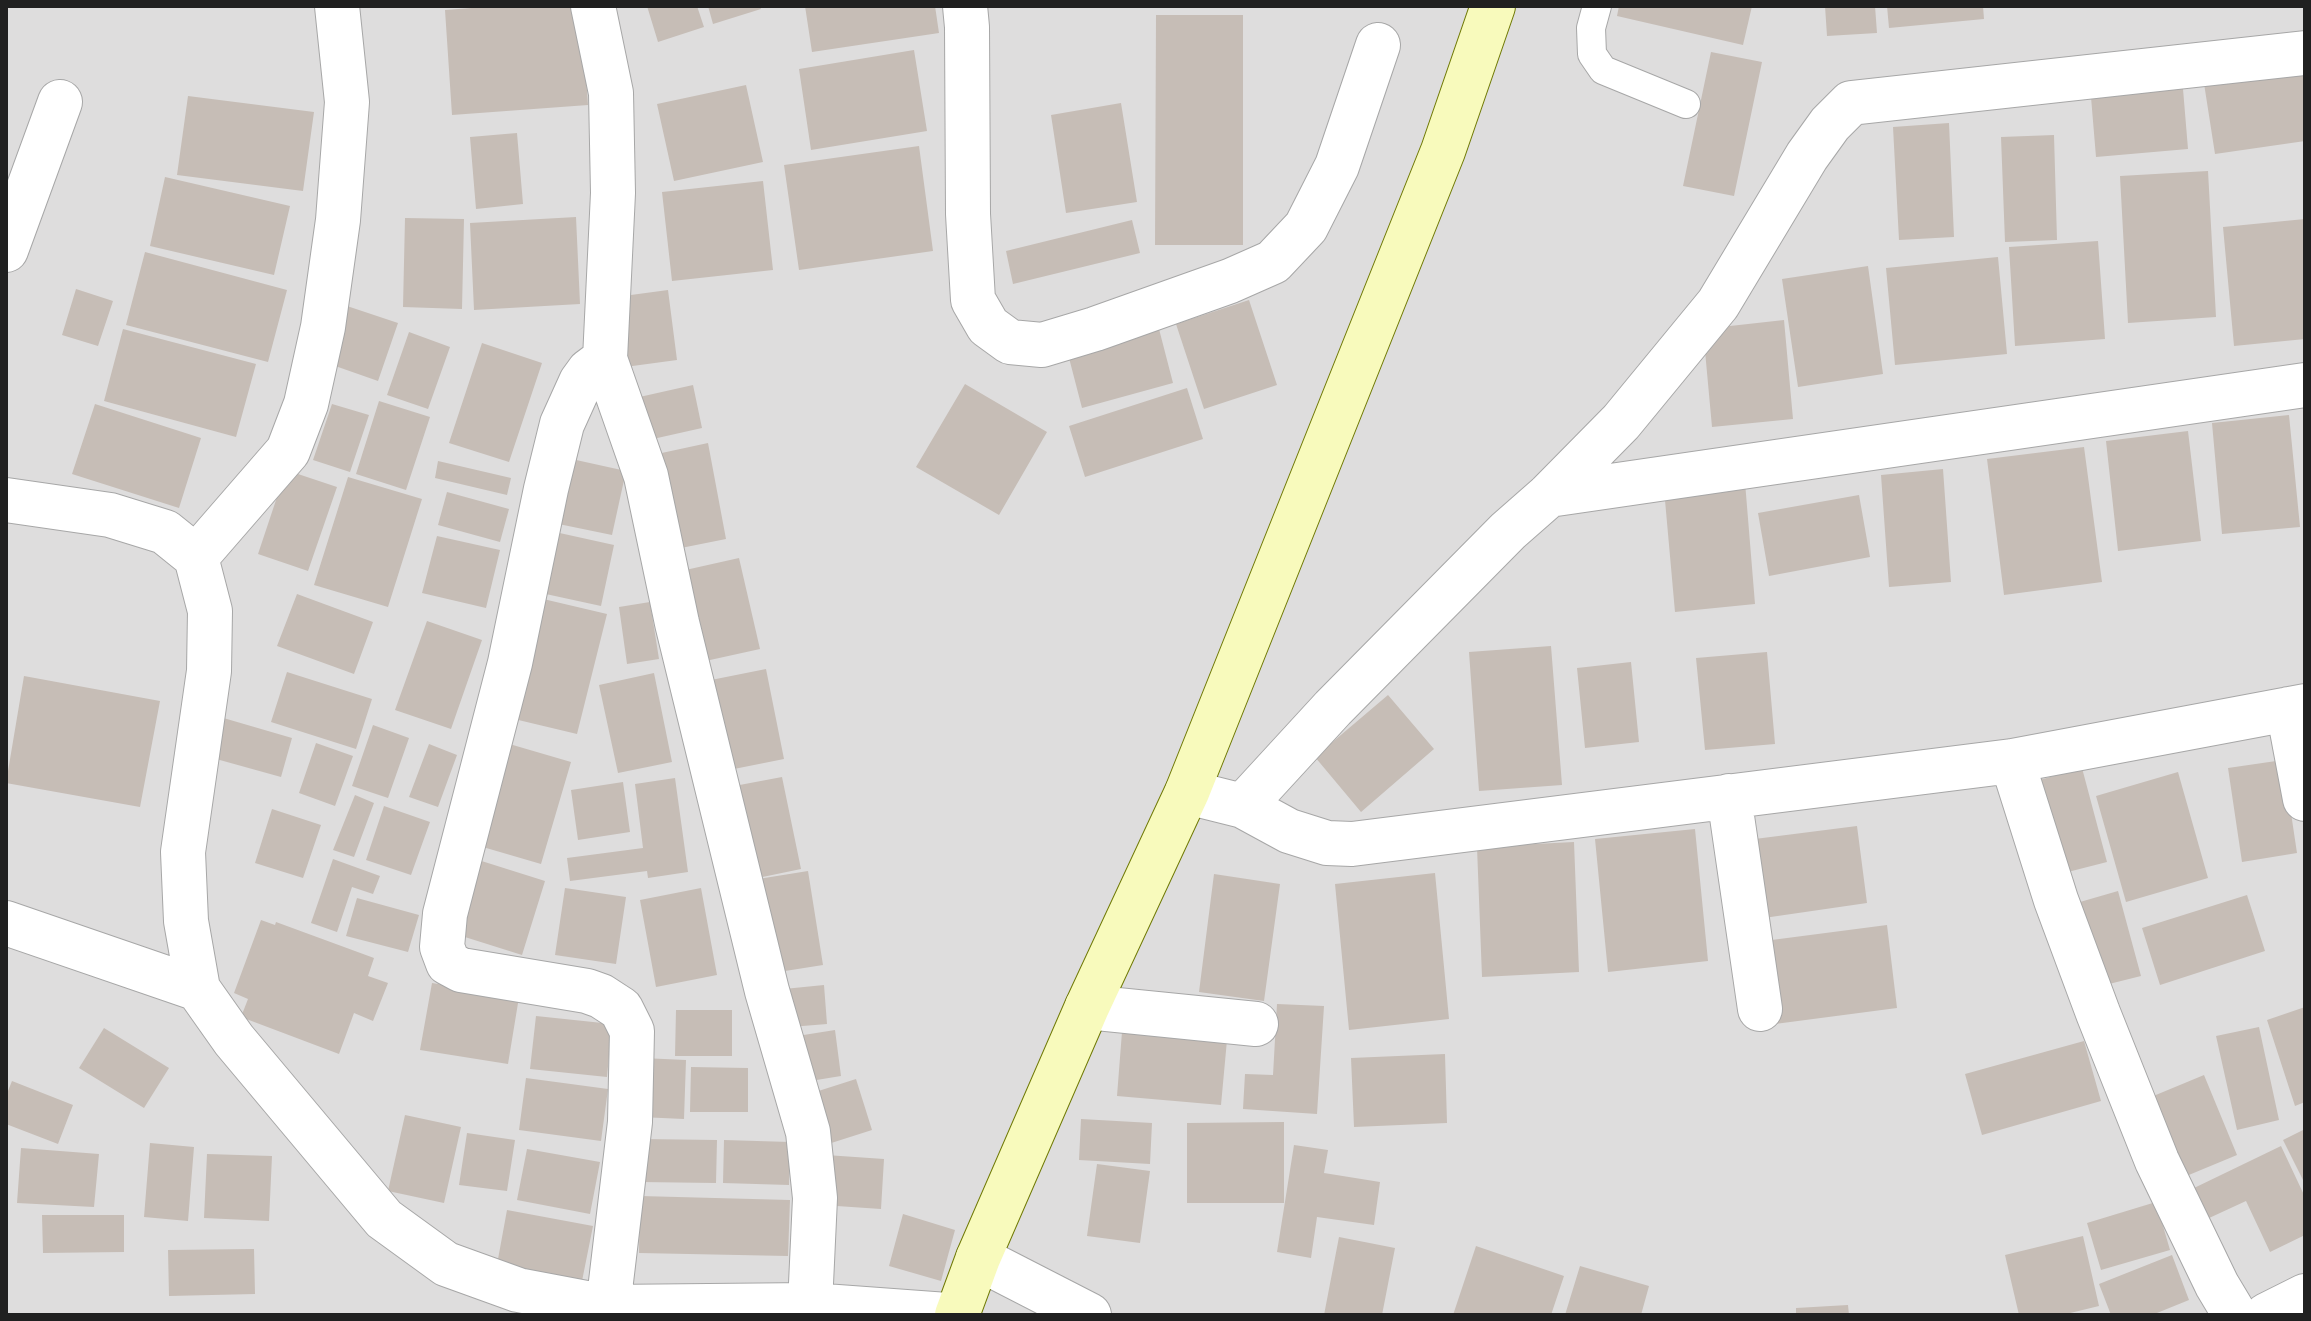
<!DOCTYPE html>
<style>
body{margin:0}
#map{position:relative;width:2311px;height:1321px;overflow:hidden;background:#f1ede7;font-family:"IBM Plex Sans",sans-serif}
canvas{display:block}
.frame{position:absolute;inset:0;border:8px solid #202020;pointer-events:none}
</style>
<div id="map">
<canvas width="2311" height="1321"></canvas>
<div class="frame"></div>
</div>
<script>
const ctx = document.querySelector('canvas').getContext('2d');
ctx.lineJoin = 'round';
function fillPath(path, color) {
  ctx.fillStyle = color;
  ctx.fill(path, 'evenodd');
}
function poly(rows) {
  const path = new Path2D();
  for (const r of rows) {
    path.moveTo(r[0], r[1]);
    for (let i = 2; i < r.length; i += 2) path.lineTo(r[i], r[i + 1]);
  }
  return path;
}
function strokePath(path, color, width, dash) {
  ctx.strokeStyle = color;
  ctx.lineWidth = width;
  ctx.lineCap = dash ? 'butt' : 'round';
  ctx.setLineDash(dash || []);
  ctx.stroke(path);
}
fillPath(poly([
 [6,6,2305,6,2305,1315,6,1315]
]), '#dedddd');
fillPath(poly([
 [498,6,581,6,588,105,452,115,445,10],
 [647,6,697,6,704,27,658,42],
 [708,6,760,6,761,9,713,24],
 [805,6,935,6,939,33,812,52],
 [1619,6,1752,6,1743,45,1617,16],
 [1825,6,1875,6,1877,33,1827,36],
 [1887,6,1983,6,1984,19,1889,28],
 [1156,15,1243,15,1243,245,1155,245],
 [914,50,927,131,811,150,799,69],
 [1711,52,1762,62,1734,196,1683,186],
 [2305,62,2305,141,2215,154,2203,77],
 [2182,77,2188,149,2096,157,2090,85],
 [746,85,763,162,674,181,657,104],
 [188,96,314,112,303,191,177,175],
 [1121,103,1137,202,1066,213,1051,115],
 [1949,123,1954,237,1899,240,1893,127],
 [517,133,523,204,476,209,470,137],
 [2054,135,2057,240,2005,242,2001,137],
 [919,146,933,251,799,270,784,165],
 [2208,171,2216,317,2128,323,2120,176],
 [165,177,290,206,274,275,150,246],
 [763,181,773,270,672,281,662,192],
 [576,217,580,304,474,310,470,223],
 [405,218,464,219,462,309,403,307],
 [2305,219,2305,339,2234,346,2223,227],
 [1132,220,1140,253,1013,284,1006,251],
 [2098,241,2105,339,2015,346,2009,247],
 [145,252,287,290,268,362,126,325],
 [1998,257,2007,354,1895,365,1886,268],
 [1868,266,1883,374,1798,387,1782,279],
 [76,289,113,301,98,346,62,335],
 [668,290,677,360,625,367,616,297],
 [1249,300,1277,385,1204,409,1176,324],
 [341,304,398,323,378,381,321,361],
 [1784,320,1793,419,1712,427,1703,329],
 [123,329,256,364,236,437,104,401],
 [1159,329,1173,383,1082,408,1068,354],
 [409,332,450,347,428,409,387,395],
 [482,343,542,363,509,462,449,443],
 [965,384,1047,432,999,515,916,467],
 [693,385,702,428,644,441,635,398],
 [1187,388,1203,439,1085,477,1069,426],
 [379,401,430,417,406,490,356,474],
 [95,404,201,438,179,508,72,474],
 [332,404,369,415,350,472,313,460],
 [2289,415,2300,527,2222,534,2212,423],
 [2188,431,2201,541,2118,551,2106,441],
 [708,443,726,539,676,549,657,454],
 [2084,447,2102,582,2004,595,1987,459],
 [558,456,626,471,612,535,544,521],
 [438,461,511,478,507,495,435,478],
 [1943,469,1951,582,1889,587,1881,475],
 [286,470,337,487,308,571,258,554],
 [348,477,422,499,388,607,314,585],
 [1745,482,1755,604,1675,612,1664,489],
 [447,492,509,509,500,542,438,525],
 [1859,495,1870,557,1769,576,1758,513],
 [546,530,614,545,601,606,532,591],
 [437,536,500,550,486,608,422,593],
 [739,558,760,649,701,662,681,571],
 [297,594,373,622,354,674,277,646],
 [539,598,607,614,577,734,510,718],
 [650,602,659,659,627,664,619,607],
 [427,621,482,640,451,729,395,710],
 [1551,646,1562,785,1479,791,1469,652],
 [1767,652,1775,744,1705,750,1696,658],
 [1631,662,1639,742,1585,748,1577,668],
 [766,669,784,759,724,771,706,681],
 [287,672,372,699,356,749,271,722],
 [654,673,672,762,618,773,599,685],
 [24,676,160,701,140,807,6,783],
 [1388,695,1434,749,1361,812,1315,757],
 [220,717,292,738,281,777,209,757],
 [373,725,409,738,388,798,352,786],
 [316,743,353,756,335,806,299,793],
 [506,743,571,762,541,864,476,845],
 [429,744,457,755,438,807,409,797],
 [2283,760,2297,853,2242,862,2228,768],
 [2082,768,2107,862,2060,874,2036,781],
 [2178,772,2208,878,2126,902,2096,796],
 [782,777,801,869,748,880,729,787],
 [675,778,688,872,648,878,647,871,570,881,567,858,643,848,635,784],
 [623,782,630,832,578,840,571,790],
 [355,795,374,803,354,857,333,850],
 [384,806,430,822,411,875,366,860],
 [272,809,321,825,303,878,255,863],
 [1857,826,1867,903,1750,920,1739,841],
 [1695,829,1708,961,1608,972,1595,839],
 [1574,842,1579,972,1482,977,1477,847],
 [472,858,545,881,522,955,449,932],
 [333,859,380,876,373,894,352,887,337,932,311,923],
 [808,871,823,965,766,974,752,880],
 [1435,873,1449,1019,1349,1030,1335,884],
 [1214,874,1280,884,1264,1001,1199,992],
 [565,888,626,897,616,964,555,955],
 [701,888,717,975,656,987,640,900],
 [2118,891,2141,976,2101,986,2080,902],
 [2247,895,2265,951,2160,985,2142,928],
 [357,898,419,915,408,952,346,936],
 [261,920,275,925,276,922,374,958,368,976,388,983,373,1021,354,1013,339,1054,241,1017,248,999,234,993],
 [1887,925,1897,1008,1775,1024,1764,941],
 [432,983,519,997,508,1064,420,1050],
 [824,985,827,1024,778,1028,774,990],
 [1277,1004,1324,1006,1317,1114,1243,1109,1245,1074,1273,1075],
 [2305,1007,2305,1102,2295,1106,2267,1020],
 [676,1010,732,1010,732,1056,675,1056],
 [536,1016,612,1024,607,1077,530,1069],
 [2259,1027,2279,1120,2237,1130,2216,1036],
 [104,1028,169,1068,144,1108,79,1068],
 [835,1030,841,1076,798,1083,791,1037],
 [1122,1032,1227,1040,1221,1105,1117,1096],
 [2084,1041,2101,1101,1982,1135,1965,1074],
 [1445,1054,1447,1123,1354,1127,1351,1058],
 [642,1058,686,1060,684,1119,640,1117],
 [691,1067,748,1068,748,1112,690,1112],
 [2204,1075,2237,1155,2184,1177,2151,1097],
 [526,1078,608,1089,601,1141,519,1130],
 [856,1079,872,1130,825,1145,809,1094],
 [12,1081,73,1105,58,1144,6,1124,6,1096],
 [405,1115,461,1127,444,1203,388,1191],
 [1081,1119,1152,1123,1150,1164,1079,1160],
 [1284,1122,1284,1203,1187,1203,1187,1123],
 [2305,1129,2305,1184,2283,1140],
 [467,1133,515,1140,507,1191,459,1185],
 [641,1139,717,1140,716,1183,640,1182],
 [724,1140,790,1142,789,1185,723,1183],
 [150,1143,194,1147,188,1221,144,1217],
 [1294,1145,1328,1150,1324,1173,1380,1182,1374,1225,1317,1217,1311,1258,1277,1252],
 [2281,1146,2305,1197,2305,1235,2270,1252,2246,1201,2207,1219,2192,1189],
 [21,1148,99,1154,94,1207,17,1203],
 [527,1149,600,1162,590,1214,517,1200],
 [207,1154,272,1156,269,1221,204,1218],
 [826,1155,884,1159,881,1209,822,1205],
 [1097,1164,1150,1171,1140,1243,1087,1236],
 [640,1196,790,1200,788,1256,639,1253],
 [2156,1202,2170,1250,2101,1270,2087,1223],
 [507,1210,593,1226,581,1286,496,1270],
 [903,1214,955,1230,941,1281,889,1266],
 [42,1215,124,1215,124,1252,43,1253],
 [2083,1236,2099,1306,2062,1315,2019,1315,2005,1255],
 [1339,1237,1395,1248,1382,1315,1324,1315],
 [1476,1246,1564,1276,1551,1315,1453,1315],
 [254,1249,255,1294,169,1296,168,1250],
 [2172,1255,2189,1300,2152,1315,2111,1315,2099,1284],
 [1580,1266,1649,1286,1641,1315,1565,1315],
 [1848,1305,1849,1315,1796,1315,1796,1308]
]), '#c6bdb6');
const lane = poly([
 [1597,6,1591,28,1592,54,1603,70,1686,104]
]);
const street = poly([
 [593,6,611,93,613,193,605,359],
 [965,6,967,27,968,214,973,300,988,326,1010,342,1042,345,1095,329,1230,281,1273,262,1306,227,1337,166,1378,45],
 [6,250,60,102],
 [1549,495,2305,385],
 [6,500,110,515,165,532,196,557,210,611,209,671,183,852,186,921,198,989,234,1040,384,1219,446,1264,518,1290,608,1307,810,1305,947,1315],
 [196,557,288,451,306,404,323,327,338,220,347,102,337,6],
 [2288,709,2305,799],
 [2012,761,2056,900,2098,1013,2157,1161,2217,1285,2235,1315],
 [1187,792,1243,806,1289,831,1327,843,1352,844,2012,761,2305,706],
 [1729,796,1760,1009],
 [1243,806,1333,708,1508,531,1549,495,1621,422,1718,304,1807,156,1830,124,1851,103,2305,53],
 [6,923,198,989],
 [1087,1007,1256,1024],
 [978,1258,1089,1315],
 [608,1307,630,1122,632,1031,621,1009,601,996,587,991,461,970,448,963,442,947,445,914,510,663,546,489,562,424,581,382,589,371,605,359,646,476,677,623,767,991,808,1132,815,1198,810,1305],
 [2267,1315,2305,1296]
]);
const secondary = poly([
 [957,1315,978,1258,1087,1007,1187,792,1443,151,1493,6]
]);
strokePath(lane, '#a7a7a7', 30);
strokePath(street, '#a7a7a7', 46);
strokePath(secondary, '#707a05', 46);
strokePath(lane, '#fff', 28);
strokePath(street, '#fff', 44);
strokePath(secondary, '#f8fabc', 44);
</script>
